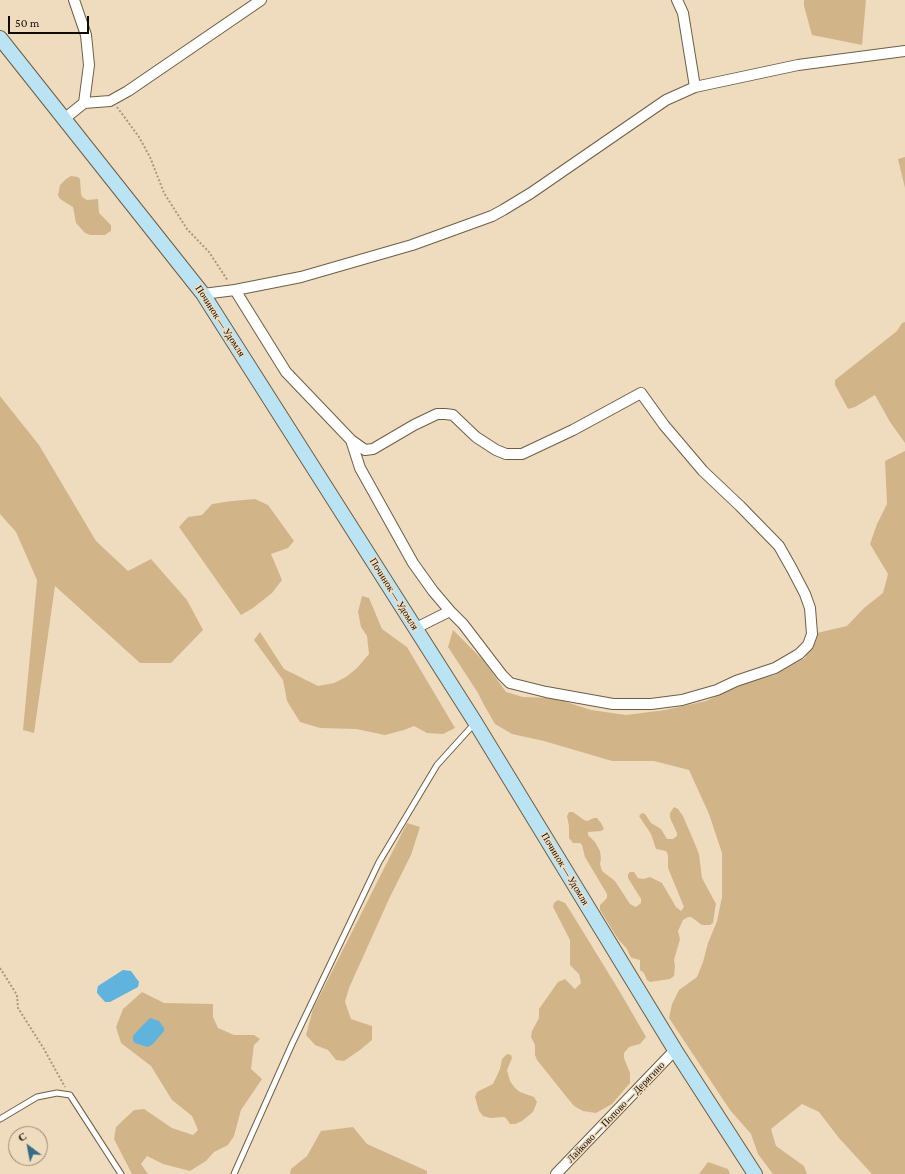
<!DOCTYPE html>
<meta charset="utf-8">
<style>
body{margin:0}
#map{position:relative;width:905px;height:1174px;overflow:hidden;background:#efdcbf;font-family:"Crimson Pro",serif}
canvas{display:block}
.north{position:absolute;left:8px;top:1126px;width:40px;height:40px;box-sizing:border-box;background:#efdcbf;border:1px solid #978874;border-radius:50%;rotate:328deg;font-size:11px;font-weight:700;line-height:16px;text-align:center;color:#120b03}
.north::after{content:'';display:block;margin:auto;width:14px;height:18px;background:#366c88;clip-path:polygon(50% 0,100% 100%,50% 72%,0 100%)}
.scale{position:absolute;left:8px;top:16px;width:81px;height:18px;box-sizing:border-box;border:2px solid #120b03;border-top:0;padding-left:5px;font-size:12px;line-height:14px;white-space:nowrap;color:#120b03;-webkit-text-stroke:3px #efdcbf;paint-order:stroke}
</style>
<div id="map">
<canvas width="905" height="1174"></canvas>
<div class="north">С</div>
<div class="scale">50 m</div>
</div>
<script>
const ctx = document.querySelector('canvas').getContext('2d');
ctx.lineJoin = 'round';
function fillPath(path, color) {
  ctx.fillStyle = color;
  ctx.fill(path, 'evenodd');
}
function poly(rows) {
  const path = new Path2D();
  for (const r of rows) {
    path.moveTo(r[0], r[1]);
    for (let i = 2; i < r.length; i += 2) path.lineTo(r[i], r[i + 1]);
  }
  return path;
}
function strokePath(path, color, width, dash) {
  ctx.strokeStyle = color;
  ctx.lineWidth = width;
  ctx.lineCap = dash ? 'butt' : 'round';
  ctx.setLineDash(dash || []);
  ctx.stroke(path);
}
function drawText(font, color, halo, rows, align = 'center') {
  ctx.font = font + ' "Crimson Pro",serif';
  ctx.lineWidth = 3;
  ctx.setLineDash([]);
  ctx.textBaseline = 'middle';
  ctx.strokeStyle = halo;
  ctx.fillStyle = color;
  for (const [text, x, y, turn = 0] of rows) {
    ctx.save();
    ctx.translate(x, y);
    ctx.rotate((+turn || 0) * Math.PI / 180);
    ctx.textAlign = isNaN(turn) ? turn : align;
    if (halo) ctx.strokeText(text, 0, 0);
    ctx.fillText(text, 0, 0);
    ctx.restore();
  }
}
fillPath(poly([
 [804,0,866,0,862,45,812,35,804,6],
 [905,157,905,188,898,159],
 [71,176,78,177,80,179,81,193,82,197,87,200,98,199,99,213,111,225,111,231,109,232,105,235,90,235,85,233,76,223,73,207,60,199,58,195,60,185,66,179],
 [905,322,905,443,890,422,875,395,855,407,848,409,835,385,835,380,897,331,902,323],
 [0,396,39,445,96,541,128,571,151,559,187,600,203,630,171,663,140,663,55,586,34,733,23,730,37,580,16,532,0,514],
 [905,451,905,1174,872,1174,839,1138,819,1112,802,1104,771,1129,776,1146,804,1166,807,1174,773,1174,758,1154,751,1134,730,1110,669,1018,672,1004,679,990,697,977,703,962,708,943,717,921,722,897,722,853,709,814,689,770,654,761,612,761,544,741,512,734,495,724,484,705,478,693,448,647,453,630,483,660,506,692,523,697,554,698,591,710,626,715,665,710,706,701,746,682,775,675,805,658,817,633,847,626,864,608,883,593,888,574,870,544,877,524,887,504,885,461],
 [255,499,268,505,294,541,288,548,271,554,282,580,272,593,253,608,241,615,179,527,188,517,202,515,212,504,232,501],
 [362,596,369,598,382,629,407,647,455,728,443,734,427,733,414,726,404,730,385,735,356,729,320,728,300,722,287,701,283,680,254,640,260,632,284,669,318,686,334,683,346,677,357,668,369,654,367,636,361,627,358,612],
 [674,807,678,809,683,816,695,844,699,854,702,878,716,904,715,909,713,923,710,925,702,925,691,917,688,917,683,920,678,931,680,939,674,960,675,966,674,976,670,979,650,982,647,980,644,973,640,970,640,960,632,958,630,956,627,949,618,939,600,910,600,905,607,898,607,894,585,857,582,845,580,843,573,843,569,838,569,826,567,816,569,812,573,812,584,820,587,821,594,818,597,818,601,823,604,829,601,831,588,832,588,835,595,842,600,851,601,858,600,864,602,871,615,881,630,904,636,907,641,903,641,899,628,878,628,874,630,872,634,872,638,878,643,879,650,877,662,883,676,907,681,911,684,907,668,868,668,855,666,851,656,849,651,834,639,816,642,813,645,814,651,823,661,829,667,839,673,839,677,836,677,833,670,818,670,813],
 [407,823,420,827,411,855,389,899,349,988,345,1002,351,1019,372,1026,372,1040,360,1050,344,1061,336,1060,328,1050,315,1045,306,1035,313,1009],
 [558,900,565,903,571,912,620,992,646,1037,640,1044,629,1047,624,1053,624,1058,630,1073,630,1083,612,1104,596,1113,583,1111,574,1106,569,1100,537,1060,535,1055,535,1045,531,1037,532,1031,539,1018,539,1009,558,982,565,979,575,989,581,983,579,974,570,965,570,940,553,907,554,903],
 [142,992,164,1003,213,1004,213,1017,218,1028,234,1035,254,1035,260,1039,254,1045,251,1069,262,1079,241,1110,234,1136,228,1145,214,1152,206,1161,190,1171,163,1164,147,1156,141,1164,148,1174,132,1174,114,1139,116,1127,134,1110,144,1109,172,1128,193,1135,198,1130,192,1116,172,1100,151,1066,121,1043,116,1027,123,1009],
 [507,1054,511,1055,512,1058,507,1070,510,1081,515,1088,520,1092,534,1097,537,1102,533,1112,522,1121,515,1124,510,1124,506,1118,504,1117,490,1118,483,1116,479,1111,475,1097,477,1092,493,1084,500,1069,502,1059],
 [353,1127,367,1144,427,1171,427,1174,290,1174,291,1169,307,1156,321,1131],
 [708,1162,728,1169,730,1174,699,1174]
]), '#d1b589');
fillPath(poly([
 [123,970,131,971,139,982,138,987,110,1002,105,1002,97,993,97,991,98,986],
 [150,1018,159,1021,164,1028,164,1031,152,1045,147,1047,135,1043,133,1041,133,1036,139,1029]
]), '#60b3dd');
const service = poly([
 [0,1119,37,1097,57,1093,70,1095,121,1174],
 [234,1174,292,1044,379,862,437,765,475,723]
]);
const minor = poly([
 [74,0,86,35,89,65,84,103],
 [677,0,683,13,695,87],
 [64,119,84,103,110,101,128,91,261,0],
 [203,294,235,290],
 [351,440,365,450,373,449,414,425,437,414,445,414,453,415,476,437,496,450,506,454,522,454,573,430,641,393,664,425,703,471,740,506,779,546,792,569,805,594,810,608,812,634,808,645,799,654,775,668,736,681,717,690,682,700,651,704,613,704,546,692,510,683,502,675,463,624,450,611],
 [416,628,450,611,433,591,413,563,360,468,351,440,286,372,235,290,301,277,412,245,492,216,503,210,531,193,666,100,695,87,798,65,905,51],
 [556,1174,675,1050]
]);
const secondary = poly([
 [0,38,203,294,475,722,675,1050,755,1174]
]);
strokePath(service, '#6f5e45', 7);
strokePath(minor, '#6f5e45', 12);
strokePath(secondary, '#6f5e45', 16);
strokePath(poly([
 [117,107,139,137,150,157,164,193,187,229,209,252,228,281],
 [0,968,17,995,18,1008,44,1049,65,1087]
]), '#a79882', 2, [2, 2]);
strokePath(service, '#fff', 5);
strokePath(minor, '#fff', 10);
strokePath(secondary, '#bae3f3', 14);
drawText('10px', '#120b03', '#efdcbf', [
 ["Починок — Удомля",220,321,57],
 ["Починок — Удомля",394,594,58],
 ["Починок — Удомля",565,869,59],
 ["Лайково — Попово — Дерягино",616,1112,-46]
]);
</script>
